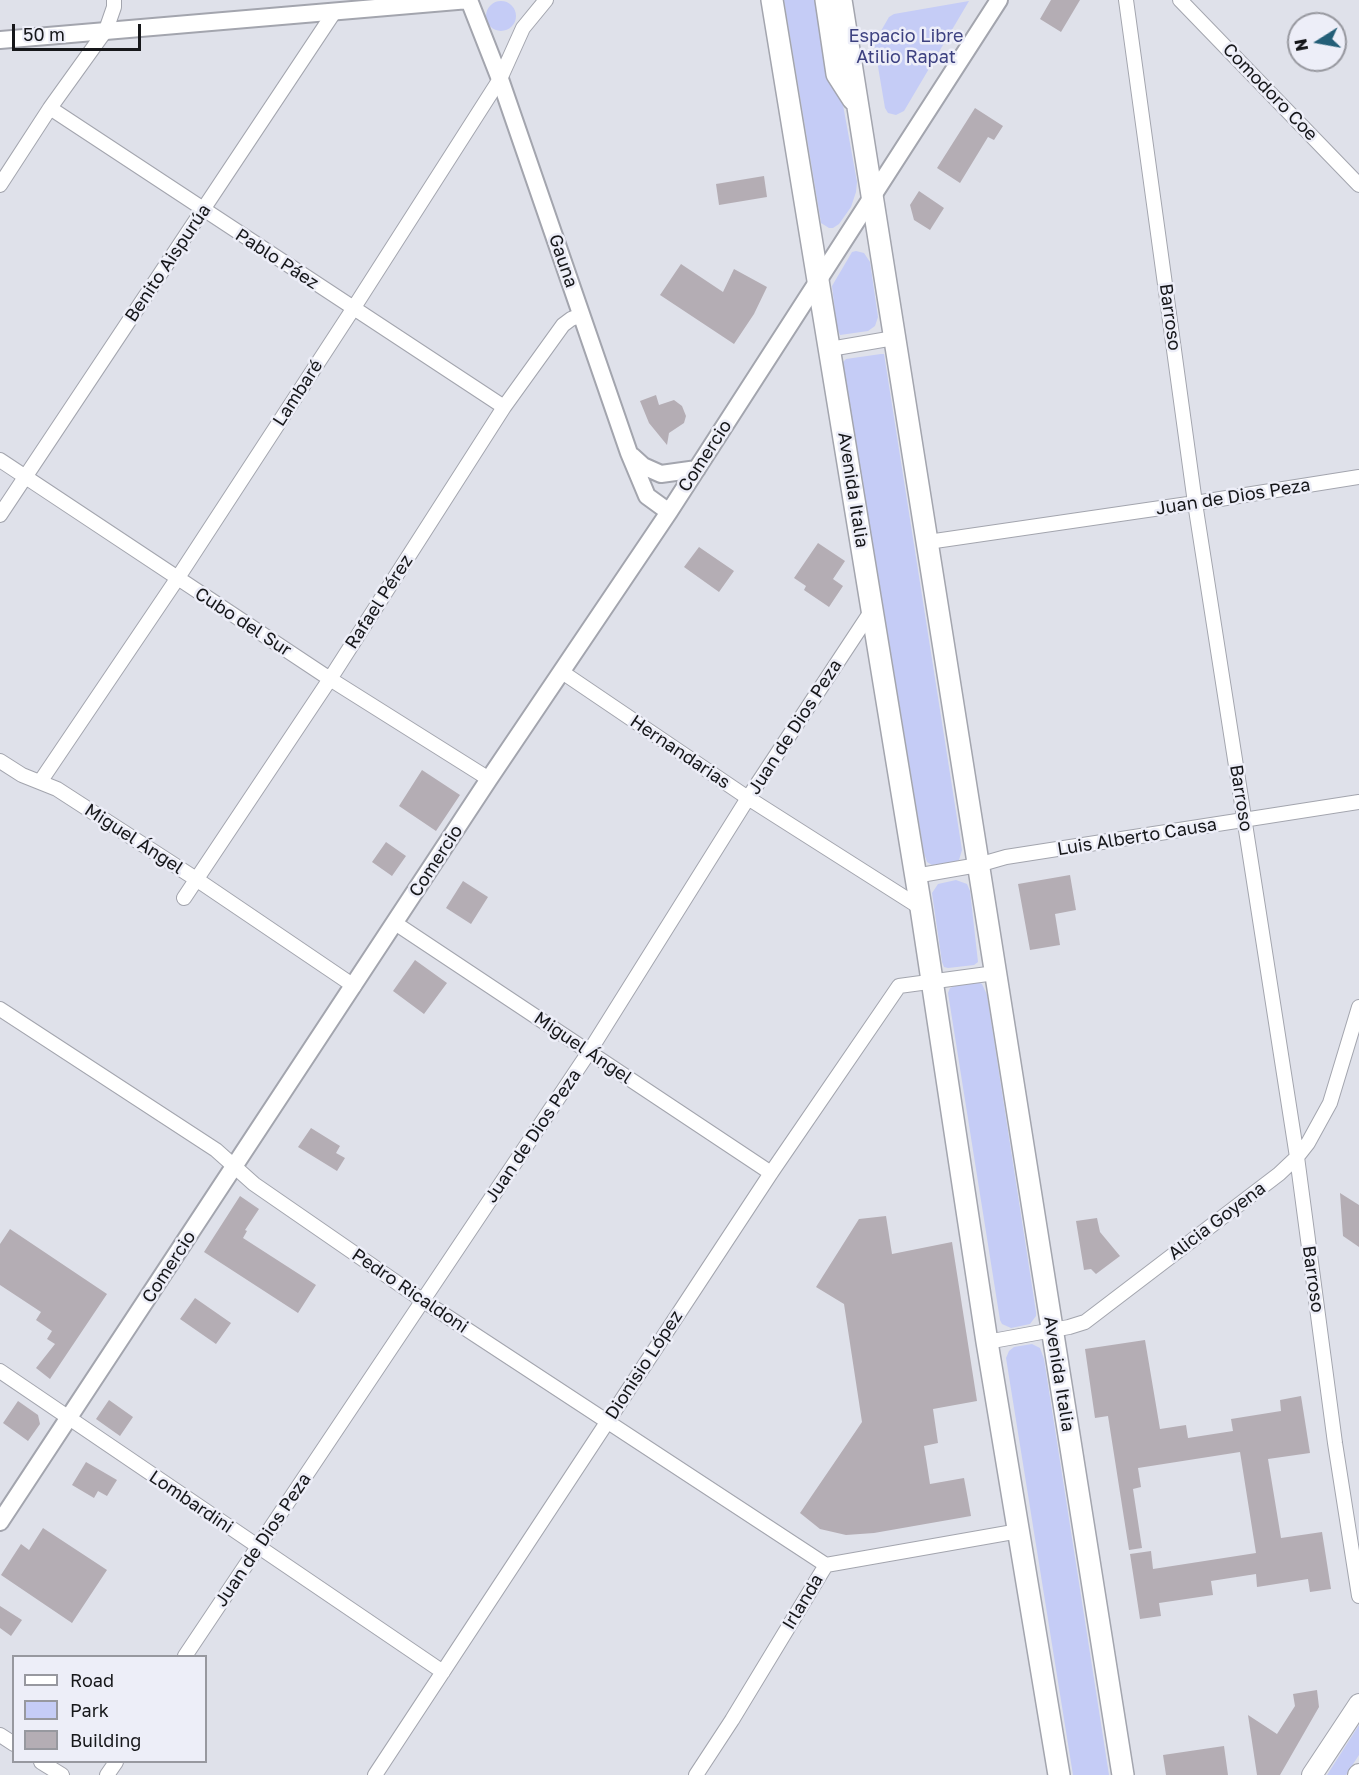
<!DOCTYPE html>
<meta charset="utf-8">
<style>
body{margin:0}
#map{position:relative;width:1359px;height:1775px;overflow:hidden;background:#dfe1ea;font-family:"Golos Text",sans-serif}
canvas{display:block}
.legend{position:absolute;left:12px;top:1655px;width:195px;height:108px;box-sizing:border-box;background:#edeef8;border:2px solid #97989f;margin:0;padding:8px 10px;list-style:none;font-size:18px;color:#16171a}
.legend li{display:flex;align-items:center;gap:12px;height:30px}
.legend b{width:30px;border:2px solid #97989f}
.north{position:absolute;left:1287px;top:12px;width:60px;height:60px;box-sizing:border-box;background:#edeef8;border:2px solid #97989f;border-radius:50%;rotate:259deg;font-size:16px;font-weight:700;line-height:24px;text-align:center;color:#16171a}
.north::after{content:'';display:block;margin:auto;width:21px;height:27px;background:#235e77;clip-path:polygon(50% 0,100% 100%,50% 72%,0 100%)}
.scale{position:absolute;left:12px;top:24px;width:129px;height:27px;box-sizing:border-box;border:3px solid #16171a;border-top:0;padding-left:8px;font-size:18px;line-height:21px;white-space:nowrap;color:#16171a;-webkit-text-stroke:4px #edeef8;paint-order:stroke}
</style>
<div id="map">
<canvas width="1359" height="1775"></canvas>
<ul class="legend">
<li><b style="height:8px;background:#fff"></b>Road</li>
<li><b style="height:16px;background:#c5ccf6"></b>Park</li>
<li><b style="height:16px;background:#b4adb4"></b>Building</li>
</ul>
<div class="north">N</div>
<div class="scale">50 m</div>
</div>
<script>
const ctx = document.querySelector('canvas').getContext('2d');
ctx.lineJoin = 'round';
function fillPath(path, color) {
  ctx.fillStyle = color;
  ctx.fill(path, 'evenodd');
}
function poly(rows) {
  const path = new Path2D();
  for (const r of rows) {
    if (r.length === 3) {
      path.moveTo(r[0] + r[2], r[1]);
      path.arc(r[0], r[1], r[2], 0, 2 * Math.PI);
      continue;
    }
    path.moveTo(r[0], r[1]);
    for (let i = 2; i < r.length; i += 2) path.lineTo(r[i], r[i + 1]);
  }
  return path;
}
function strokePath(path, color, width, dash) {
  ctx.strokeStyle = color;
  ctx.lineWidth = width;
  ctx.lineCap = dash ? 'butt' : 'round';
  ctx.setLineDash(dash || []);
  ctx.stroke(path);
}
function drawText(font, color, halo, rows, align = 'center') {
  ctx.font = font + ' "Golos Text",sans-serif';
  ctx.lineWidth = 5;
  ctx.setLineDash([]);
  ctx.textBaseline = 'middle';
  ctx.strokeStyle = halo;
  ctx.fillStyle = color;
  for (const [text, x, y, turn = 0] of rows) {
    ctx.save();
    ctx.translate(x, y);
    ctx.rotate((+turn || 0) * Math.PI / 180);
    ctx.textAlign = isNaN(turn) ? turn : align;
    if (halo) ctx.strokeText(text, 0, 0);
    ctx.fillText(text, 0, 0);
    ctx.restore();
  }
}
fillPath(poly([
 [784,0,815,0,841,94,857,182,856,192,851,207,839,224,833,228,829,228,821,223],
 [501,16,15],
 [969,1,904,111,896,115,888,113,885,108,874,43,889,17,894,14],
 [856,251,864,253,870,262,878,317,875,326,868,331,840,335,837,328,832,286,852,252],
 [881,354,884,354,962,850,959,860,955,862,932,865,927,862,924,853,843,362,846,359],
 [956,880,967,884,970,891,978,962,974,965,948,968,944,967,942,962,932,893,938,884],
 [978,982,982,984,987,995,1036,1312,1036,1316,1030,1324,1011,1328,1002,1324,1000,1320,948,993,950,988,955,986],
 [1032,1344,1040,1348,1044,1359,1109,1775,1073,1775,1006,1358,1009,1351,1014,1347],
 [1359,1725,1359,1755,1346,1775,1327,1775]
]), '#c5ccf6');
fillPath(poly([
 [1051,0,1080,0,1061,32,1040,19],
 [975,108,1003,126,994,140,988,137,960,183,937,168],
 [764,176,767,197,719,205,716,184],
 [919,191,944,208,930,230,914,220,910,205],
 [681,264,723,292,734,269,767,287,754,314,734,344,660,295],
 [656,395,659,405,674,400,682,406,686,416,684,423,669,433,667,445,649,423,640,401],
 [818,543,845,561,833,579,843,586,829,607,804,590,806,586,794,578],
 [699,547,734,571,719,592,684,567],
 [422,770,460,795,436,831,399,806],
 [386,842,406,856,392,876,372,862],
 [1070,875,1076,910,1055,914,1060,945,1030,950,1018,884],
 [463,881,488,897,471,924,446,908],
 [415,960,447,983,424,1014,393,991],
 [311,1128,340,1146,336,1153,345,1158,337,1171,298,1147],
 [1340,1193,1359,1205,1359,1247,1343,1236],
 [240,1196,259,1209,245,1230,247,1231,243,1238,316,1285,298,1313,204,1252],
 [886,1216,892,1254,952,1242,977,1401,933,1409,938,1443,924,1446,930,1484,964,1478,971,1516,874,1533,846,1535,820,1529,800,1513,862,1422,844,1304,816,1287,859,1219],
 [1097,1218,1100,1232,1120,1256,1096,1274,1091,1269,1084,1270,1076,1221],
 [10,1229,107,1294,50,1379,36,1368,55,1344,47,1339,52,1331,36,1320,41,1312,0,1285,0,1244],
 [195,1298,231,1323,216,1344,180,1319],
 [1145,1340,1160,1429,1186,1425,1188,1438,1233,1431,1231,1419,1281,1411,1280,1400,1301,1396,1310,1453,1268,1459,1281,1538,1322,1532,1331,1589,1310,1592,1308,1579,1257,1587,1256,1574,1211,1581,1213,1595,1159,1603,1161,1616,1140,1619,1130,1554,1151,1551,1153,1569,1256,1553,1240,1452,1138,1468,1141,1487,1133,1489,1142,1548,1129,1550,1108,1416,1095,1418,1085,1349],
 [109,1400,133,1417,120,1436,96,1419],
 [18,1401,38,1415,40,1424,28,1441,3,1423],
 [86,1462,117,1480,107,1496,98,1491,94,1498,72,1485],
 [43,1528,107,1570,72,1623,1,1575,21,1544,29,1550],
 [0,1606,22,1620,11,1636,0,1628],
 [1317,1690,1319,1707,1280,1775,1257,1775,1248,1715,1277,1734,1295,1706,1293,1694],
 [1224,1746,1228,1775,1166,1775,1163,1755]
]), '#b4adb4');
const minor = poly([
 [1126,0,1195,503,1297,1157,1335,1443,1359,1596],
 [1180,0,1359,185],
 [50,108,504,407],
 [0,185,50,108,106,30,114,7,114,0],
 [830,349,894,338],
 [0,460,330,679,489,779],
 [0,515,335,11],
 [928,542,1195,503,1359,477],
 [562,672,748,798,921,908],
 [0,761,22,775,57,789,196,879,354,986],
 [40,782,177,579,353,309,500,79,523,28,546,0],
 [915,876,978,865,1006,857,1359,802],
 [184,898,330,679,504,407,563,325,571,319,581,315],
 [395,923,771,1173],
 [0,1009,216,1150,254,1184,422,1300,826,1565],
 [987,1342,1069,1327,1085,1322,1279,1174,1297,1157,1308,1143,1330,1103,1359,1007],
 [0,1371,443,1672],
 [185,1656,589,1052,748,798,872,610],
 [0,1735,14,1744],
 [41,1762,62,1775],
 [107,1775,116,1762],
 [375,1775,771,1173,899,986,995,973],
 [696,1775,732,1720,826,1565,1019,1531]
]);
const tertiary = poly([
 [469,0,500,79,629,453,647,496,669,512],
 [0,40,469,0],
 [632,456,643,466,661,474,697,469],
 [0,1522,489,779,669,512,999,0]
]);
const secondary = poly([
 [1312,1775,1359,1704],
 [1358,1775,1359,1774]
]);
const primary = poly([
 [772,0,921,908,987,1342,1059,1775],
 [826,0,837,74,853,99],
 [841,0,1123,1775]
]);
strokePath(minor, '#a3a5ae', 16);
strokePath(tertiary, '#a3a5ae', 20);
strokePath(secondary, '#a3a5ae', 22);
strokePath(primary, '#a3a5ae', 24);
strokePath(minor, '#fff', 14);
strokePath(tertiary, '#fff', 16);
strokePath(secondary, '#fff', 20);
strokePath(primary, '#fff', 21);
drawText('18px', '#3d4180', '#edeef8', [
 ["Espacio Libre",906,36],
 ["Atilio Rapat",906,57]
]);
drawText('18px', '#16171a', '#edeef8', [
 ["Comodoro Coe",1270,92,46],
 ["Pablo Páez",277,259,33],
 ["Gauna",563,261,71],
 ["Benito Aispurúa",168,263,-56],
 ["Barroso",1170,317,82],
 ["Lambaré",298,393,-57],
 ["Comercio",705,456,-57],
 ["Avenida Italia",853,490,81],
 ["Juan de Dios Peza",1233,497,-9],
 ["Rafael Pérez",379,602,-57],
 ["Cubo del Sur",243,622,33],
 ["Juan de Dios Peza",795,727,-57],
 ["Hernandarias",680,752,34],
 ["Barroso",1241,798,81],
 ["Luis Alberto Causa",1137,837,-9],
 ["Miguel Ángel",134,839,33],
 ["Comercio",436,861,-57],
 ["Miguel Ángel",583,1048,34],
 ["Juan de Dios Peza",533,1136,-56],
 ["Alicia Goyena",1217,1221,-37],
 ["Comercio",169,1267,-57],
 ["Barroso",1313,1279,82],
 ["Pedro Ricaldoni",410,1291,34],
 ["Dionisio López",644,1365,-57],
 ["Avenida Italia",1059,1374,81],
 ["Lombardini",191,1502,34],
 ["Juan de Dios Peza",263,1540,-56],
 ["Irlanda",803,1602,-59]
]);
</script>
